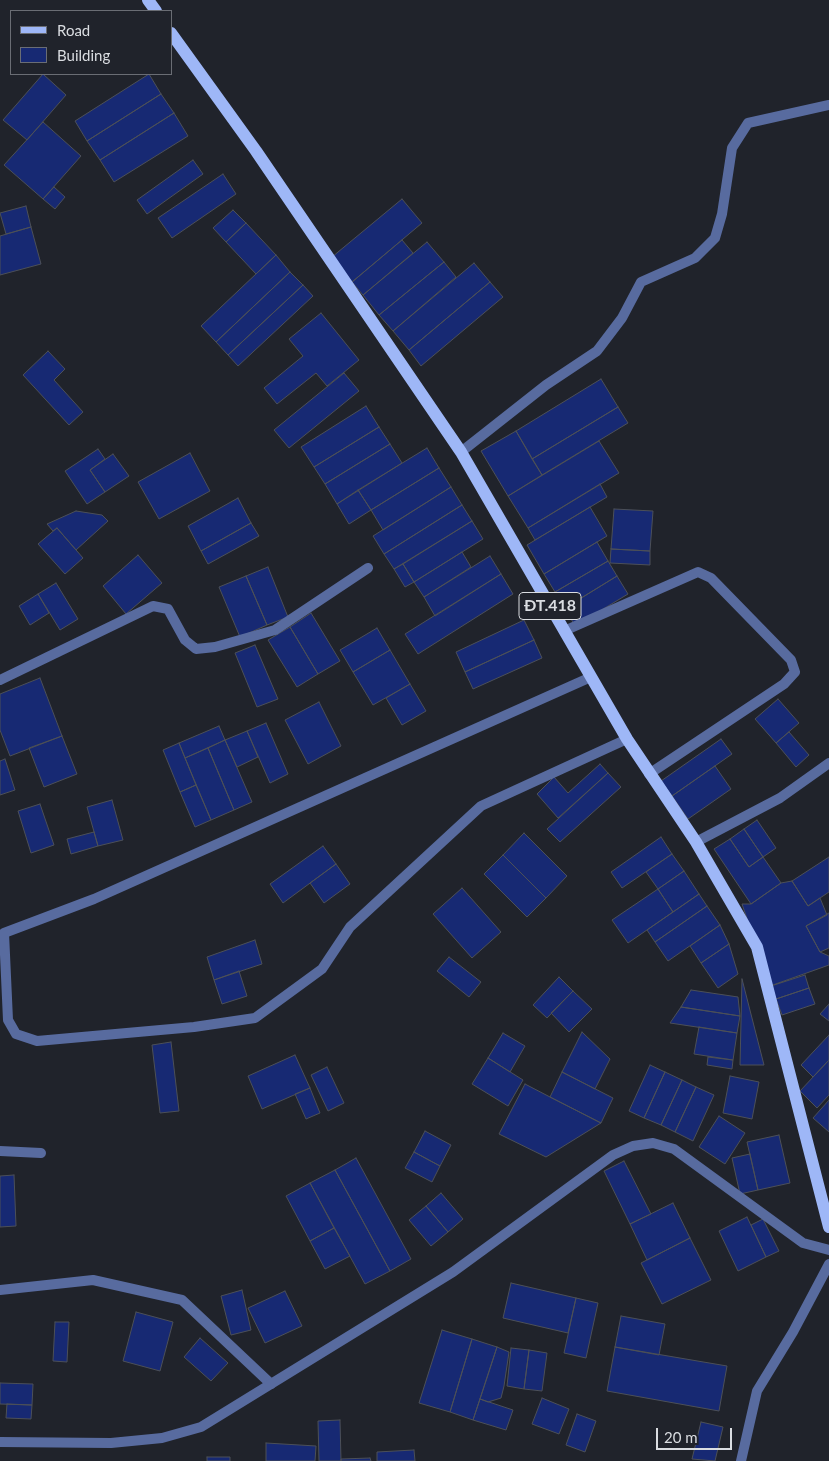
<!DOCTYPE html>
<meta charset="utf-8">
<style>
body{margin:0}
#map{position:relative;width:829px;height:1461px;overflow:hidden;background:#20232b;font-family:Lato,sans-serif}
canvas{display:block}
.legend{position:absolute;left:10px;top:10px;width:162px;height:65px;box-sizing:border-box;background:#20232b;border:1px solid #6a6d74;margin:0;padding:6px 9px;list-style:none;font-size:15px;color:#dadde1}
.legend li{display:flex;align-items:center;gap:10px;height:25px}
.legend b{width:25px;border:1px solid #6a6d74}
.scale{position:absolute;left:656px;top:1428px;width:76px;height:22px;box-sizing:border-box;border:2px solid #dadde1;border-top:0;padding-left:6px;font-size:15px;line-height:18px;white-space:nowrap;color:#dadde1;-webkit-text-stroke:4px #20232b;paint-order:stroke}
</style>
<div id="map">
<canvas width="829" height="1461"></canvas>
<ul class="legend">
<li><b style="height:6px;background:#9eb7f7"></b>Road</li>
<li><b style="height:14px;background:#172973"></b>Building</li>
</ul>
<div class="scale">20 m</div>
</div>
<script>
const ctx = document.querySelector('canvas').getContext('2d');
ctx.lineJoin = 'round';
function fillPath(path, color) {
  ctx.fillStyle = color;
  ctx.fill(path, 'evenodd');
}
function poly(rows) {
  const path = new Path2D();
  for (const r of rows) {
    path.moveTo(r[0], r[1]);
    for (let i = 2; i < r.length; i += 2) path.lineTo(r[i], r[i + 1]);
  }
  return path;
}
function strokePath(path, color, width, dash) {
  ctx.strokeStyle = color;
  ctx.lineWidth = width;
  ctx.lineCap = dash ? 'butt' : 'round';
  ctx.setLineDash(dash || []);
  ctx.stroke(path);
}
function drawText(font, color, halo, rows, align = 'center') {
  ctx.font = font + ' Lato,sans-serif';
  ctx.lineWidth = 4;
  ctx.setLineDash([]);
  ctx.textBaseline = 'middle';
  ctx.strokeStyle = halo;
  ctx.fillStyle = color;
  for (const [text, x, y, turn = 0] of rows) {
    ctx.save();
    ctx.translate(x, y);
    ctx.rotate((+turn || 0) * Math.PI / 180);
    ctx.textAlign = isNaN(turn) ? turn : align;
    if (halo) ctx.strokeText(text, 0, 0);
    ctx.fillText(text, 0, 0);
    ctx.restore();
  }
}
const building = poly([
 [43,74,66,95,27,140,3,120,43,74],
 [149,74,161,94,87,141,75,121,149,74],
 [161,94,174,113,100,160,87,141,161,94],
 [174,113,188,136,114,182,100,160,174,113],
 [43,122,81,156,43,199,4,165,43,122],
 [193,160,203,174,147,214,137,200,193,160],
 [223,174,236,194,172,238,158,218,223,174],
 [54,187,65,197,55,209,43,199,54,187],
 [402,199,422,223,352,282,332,257,402,199],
 [26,206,31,227,6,234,0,213,26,206],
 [233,210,246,223,226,242,213,228,233,210],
 [246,223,276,255,256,274,226,242,246,223],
 [31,227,41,264,0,275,0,236,31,227],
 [402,240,413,253,363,295,352,282,402,240],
 [427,242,444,262,379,315,363,295,427,242],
 [276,255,290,272,216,342,201,326,276,255],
 [444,262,456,277,393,331,379,315,444,262],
 [474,263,490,282,409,350,393,331,474,263],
 [290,272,303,285,228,355,216,342,290,272],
 [490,282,503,297,421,366,409,350,490,282],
 [303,285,313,296,238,366,228,355,303,285],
 [321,313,359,360,327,386,316,373,277,404,264,388,303,356,289,339,321,313],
 [48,351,65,369,54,380,83,412,69,425,23,375,48,351],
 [344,373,359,391,289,448,274,430,344,373],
 [601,379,618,407,532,459,516,431,601,379],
 [366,406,379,427,314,467,301,447,366,406],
 [618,407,628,423,542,475,532,459,618,407],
 [379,427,390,444,325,484,314,467,379,427],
 [516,431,542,475,508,496,481,451,516,431],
 [599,441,619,473,528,528,508,496,599,441],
 [390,444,402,463,337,504,325,484,390,444],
 [427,448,439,468,371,510,358,490,427,448],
 [98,449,105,459,90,470,105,492,87,504,65,471,98,449],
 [190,453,210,491,159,519,138,482,190,453],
 [113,454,129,476,105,492,90,470,113,454],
 [439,468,451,487,383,530,371,510,439,468],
 [600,484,607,497,535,540,528,528,600,484],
 [451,487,462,505,384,554,373,536,451,487],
 [358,490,371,510,349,524,337,504,358,490],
 [238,498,251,523,201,551,188,526,238,498],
 [462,505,472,521,394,569,384,554,462,505],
 [590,507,607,536,544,574,527,545,590,507],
 [614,509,653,511,650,551,611,549,614,509],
 [76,511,102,515,108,521,76,550,57,528,53,531,47,524,76,511],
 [472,521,483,539,414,582,403,564,472,521],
 [251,523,259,536,208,564,201,551,251,523],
 [57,528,83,558,65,574,38,544,57,528],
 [597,542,608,561,555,592,544,574,597,542],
 [611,549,650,551,650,565,610,563,611,549],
 [462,552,471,567,424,597,414,582,462,552],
 [138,555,162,583,126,614,103,586,138,555],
 [490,556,501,574,435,616,424,597,490,556],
 [608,561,617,576,565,608,555,592,608,561],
 [403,564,414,582,405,587,394,569,403,564],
 [268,567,288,617,267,625,246,576,268,567],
 [501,574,513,594,418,654,405,634,501,574],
 [246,576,267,625,240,637,219,587,246,576],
 [617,576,628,594,575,626,565,608,617,576],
 [56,583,78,619,60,630,38,594,56,583],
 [38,594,49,613,30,625,19,606,38,594],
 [311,613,340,661,318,674,290,627,311,613],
 [524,620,534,640,465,672,456,652,524,620],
 [290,627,318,674,297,687,268,640,290,627],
 [377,628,390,650,353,672,340,650,377,628],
 [534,640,542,658,473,689,465,672,534,640],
 [255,645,278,699,257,707,235,653,255,645],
 [390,650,410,684,373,705,353,672,390,650],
 [40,678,62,736,10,756,0,730,0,694,40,678],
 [410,684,426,711,402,725,386,698,410,684],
 [778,699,799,723,776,743,755,719,778,699],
 [319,702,341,746,308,764,285,720,319,702],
 [266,723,288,774,270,783,247,731,266,723],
 [219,726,225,740,185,758,179,743,219,726],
 [247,731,258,757,237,767,225,740,247,731],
 [789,732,809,755,796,767,776,743,789,732],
 [62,736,77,774,44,787,29,748,62,736],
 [721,739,732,754,672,796,661,781,721,739],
 [225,740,252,802,234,810,208,748,225,740],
 [179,743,196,785,180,792,163,750,179,743],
 [208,748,234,810,211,820,185,758,208,748],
 [5,759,15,790,0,795,0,761,5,759],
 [600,764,608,773,558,818,537,794,554,777,568,793,600,764],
 [715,766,731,789,688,819,672,796,715,766],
 [608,773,621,787,560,842,547,829,608,773],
 [196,785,211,820,195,827,180,792,196,785],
 [112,800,123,840,98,846,87,807,112,800],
 [40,804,54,845,31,853,18,811,40,804],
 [757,820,776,848,763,857,744,829,757,820],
 [744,829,763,857,749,867,730,839,744,829],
 [94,832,98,846,71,854,67,839,94,832],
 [524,833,567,876,546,898,503,855,524,833],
 [661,837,672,854,622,888,611,872,661,837],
 [730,839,749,867,763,857,781,883,751,904,714,849,730,839],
 [323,846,336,864,283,903,270,884,323,846],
 [672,854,684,871,658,889,646,872,672,854],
 [503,855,546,898,527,917,484,874,503,855],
 [829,857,829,892,808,906,792,881,829,857],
 [336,864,350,884,324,903,310,883,336,864],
 [684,871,699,894,673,912,658,889,684,871],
 [792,881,808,906,820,898,827,915,806,926,820,952,829,956,829,965,770,986,742,904,751,904,781,883,792,881],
 [462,888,501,932,472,958,433,914,462,888],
 [658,889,673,912,628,943,612,920,658,889],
 [699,894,707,906,655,942,647,930,699,894],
 [707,906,720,925,668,961,655,942,707,906],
 [829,913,829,948,820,952,806,926,829,913],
 [720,925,729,944,701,963,690,946,720,925],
 [255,940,262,964,214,980,207,957,255,940],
 [729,944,738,974,718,988,701,963,729,944],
 [449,957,481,982,469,997,437,971,449,957],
 [239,971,247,996,222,1004,214,980,239,971],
 [805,975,809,988,776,999,771,986,805,975],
 [559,977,573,991,547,1018,533,1005,559,977],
 [742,979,764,1065,740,1065,742,979],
 [809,988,815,1004,782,1015,776,999,809,988],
 [691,990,738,997,740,1016,681,1007,691,990],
 [573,991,592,1009,569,1032,551,1013,573,991],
 [829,1004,829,1021,820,1014,829,1004],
 [681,1007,740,1016,737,1033,670,1023,681,1007],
 [699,1027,737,1033,733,1060,694,1054,699,1027],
 [582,1032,610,1059,595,1089,562,1072,582,1032],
 [503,1033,525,1046,510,1072,488,1058,503,1033],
 [829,1035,829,1060,813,1077,801,1065,829,1035],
 [171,1042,179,1111,160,1113,152,1045,171,1042],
 [295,1055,310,1088,262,1109,248,1076,295,1055],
 [708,1057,733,1060,732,1069,707,1065,708,1057],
 [488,1058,523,1080,508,1106,472,1084,488,1058],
 [829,1060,829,1095,817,1108,800,1091,829,1060],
 [650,1065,665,1072,644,1118,629,1111,650,1065],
 [327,1067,344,1103,328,1111,311,1075,327,1067],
 [562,1072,613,1098,601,1123,550,1097,562,1072],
 [665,1072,682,1080,661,1125,644,1118,665,1072],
 [730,1076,759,1082,752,1119,723,1113,730,1076],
 [682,1080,696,1087,675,1132,661,1125,682,1080],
 [525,1084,550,1097,601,1123,546,1157,499,1134,525,1084],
 [696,1087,714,1095,693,1141,675,1132,696,1087],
 [310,1088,320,1113,306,1119,295,1094,310,1088],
 [829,1100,829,1132,813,1118,829,1100],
 [719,1116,745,1133,725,1164,699,1147,719,1116],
 [425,1131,451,1145,440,1166,414,1152,425,1131],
 [779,1135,790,1183,758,1190,747,1142,779,1135],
 [414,1152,440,1166,432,1182,405,1168,414,1152],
 [750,1154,758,1190,740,1194,732,1158,750,1154],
 [356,1158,411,1259,390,1271,335,1170,356,1158],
 [624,1161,651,1214,630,1224,604,1171,624,1161],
 [335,1170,390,1271,365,1284,310,1183,335,1170],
 [14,1175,16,1226,0,1227,0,1176,14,1175],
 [310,1183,334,1228,310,1241,286,1196,310,1183],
 [441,1193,463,1219,448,1232,426,1206,441,1193],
 [673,1203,690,1238,647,1260,630,1224,673,1203],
 [426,1206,448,1232,431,1246,409,1220,426,1206],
 [747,1217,766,1257,738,1271,719,1231,747,1217],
 [763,1219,779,1251,766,1257,751,1225,763,1219],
 [334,1228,350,1256,325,1269,310,1241,334,1228],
 [690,1238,711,1280,662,1304,641,1263,690,1238],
 [511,1283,576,1298,568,1333,503,1318,511,1283],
 [242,1290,251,1330,231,1335,221,1296,242,1290],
 [285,1291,302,1326,265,1343,248,1308,285,1291],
 [576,1298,598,1303,586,1358,564,1353,576,1298],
 [136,1312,173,1322,160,1371,123,1361,136,1312],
 [621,1316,665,1324,659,1355,615,1347,621,1316],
 [55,1322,69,1322,67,1362,53,1361,55,1322],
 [442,1330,472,1339,450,1412,419,1403,442,1330],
 [200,1338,228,1363,211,1381,184,1357,200,1338],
 [472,1339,497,1347,473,1420,450,1412,472,1339],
 [497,1347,509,1352,504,1386,501,1398,488,1402,480,1399,497,1347],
 [615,1347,727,1366,719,1411,607,1391,615,1347],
 [511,1348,529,1350,524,1389,507,1386,511,1348],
 [529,1350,547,1353,542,1391,524,1389,529,1350],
 [0,1383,33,1384,32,1405,0,1404,0,1383],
 [542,1398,569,1409,559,1434,532,1424,542,1398],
 [480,1399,513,1410,506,1430,473,1420,480,1399],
 [7,1404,32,1405,31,1419,6,1418,7,1404],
 [577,1414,596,1421,585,1452,566,1445,577,1414],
 [340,1420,341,1461,319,1461,318,1421,340,1420],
 [701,1422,723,1427,715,1461,692,1459,701,1422],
 [266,1443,316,1446,315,1461,266,1461,266,1443],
 [414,1450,415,1461,377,1461,377,1452,414,1450],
 [207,1457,230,1457,230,1461,207,1461,207,1457],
 [370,1458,371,1461,341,1461,341,1459,370,1458]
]);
fillPath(building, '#172973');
strokePath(building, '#4c5058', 1);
strokePath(poly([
 [0,1151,41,1153],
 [0,1290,93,1280,182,1300,271,1384]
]), '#586b9f', 10);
strokePath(poly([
 [461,452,546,385,597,351,622,318,641,282,695,258,715,238,722,214,732,148,748,123,829,105],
 [564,631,698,572,711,578,791,660,795,672,784,684,649,774],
 [591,677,94,899,4,933,8,1020,16,1034,37,1041,194,1027,255,1018,322,969,350,927,481,806,627,739],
 [0,680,153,606,168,609,185,640,196,649,215,647,275,630,368,568],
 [696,842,780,798,829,763],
 [741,1461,757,1391,793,1332,829,1264]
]), '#586b9f', 10);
strokePath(poly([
 [0,1442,111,1443,162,1438,201,1427,453,1272,613,1155,633,1146,653,1143,674,1149,803,1243,829,1250]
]), '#586b9f', 10);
strokePath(poly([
 [148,0,156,11],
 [171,33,256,151,461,452,627,739,696,842,757,947,829,1227]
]), '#9eb7f7', 12);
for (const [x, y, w] of [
 [550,606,62]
]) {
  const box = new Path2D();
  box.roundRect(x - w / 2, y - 13.5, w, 27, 4);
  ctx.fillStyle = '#20232b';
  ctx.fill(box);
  strokePath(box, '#dadde1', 1);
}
drawText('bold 16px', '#dadde1', null, [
 ["ĐT.418",550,606]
]);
</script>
